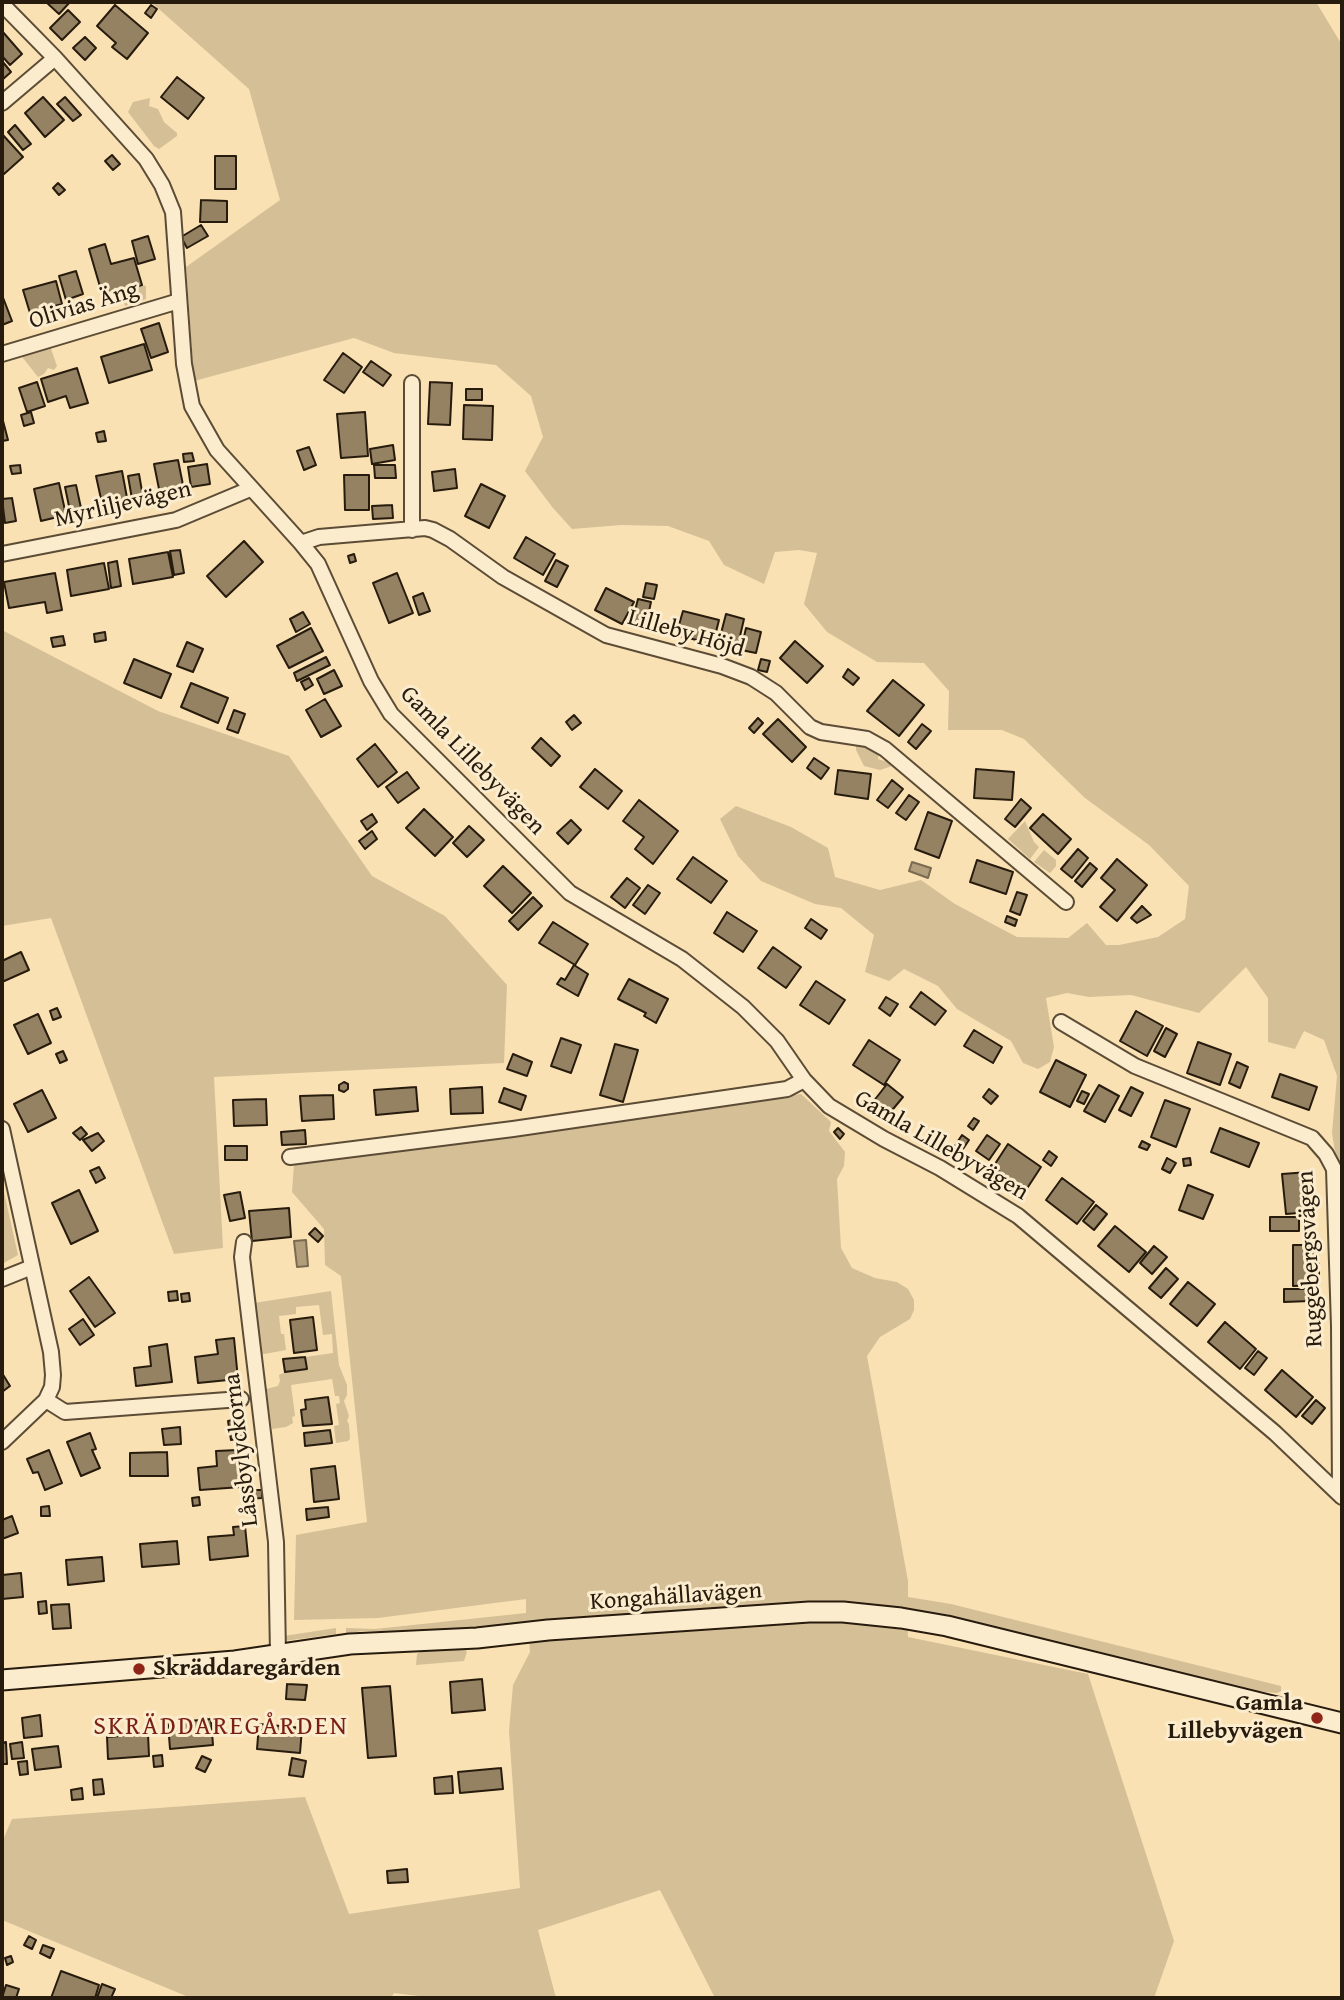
<!DOCTYPE html>
<meta charset="utf-8">
<style>
body{margin:0}
#map{position:relative;width:1344px;height:2000px;overflow:hidden;background:#f9e1b3;font-family:"Gentium Book Plus",serif}
canvas{display:block}
.frame{position:absolute;inset:0;border:4px solid #271b0d;pointer-events:none}
</style>
<div id="map">
<canvas width="1344" height="2000"></canvas>
<div class="frame"></div>
</div>
<script>
const ctx = document.querySelector('canvas').getContext('2d');
ctx.lineJoin = 'round';
function fillPath(path, color) {
  ctx.fillStyle = color;
  ctx.fill(path, 'evenodd');
}
function poly(rows) {
  const path = new Path2D();
  for (const r of rows) {
    path.moveTo(r[0], r[1]);
    for (let i = 2; i < r.length; i += 2) path.lineTo(r[i], r[i + 1]);
  }
  return path;
}
function strokePath(path, color, width, dash) {
  ctx.strokeStyle = color;
  ctx.lineWidth = width;
  ctx.lineCap = dash ? 'butt' : 'round';
  ctx.setLineDash(dash || []);
  ctx.stroke(path);
}
function drawText(font, color, halo, rows, align = 'center') {
  ctx.font = font + ' "Gentium Book Plus",serif';
  ctx.lineWidth = 6;
  ctx.setLineDash([]);
  ctx.textBaseline = 'middle';
  ctx.strokeStyle = halo;
  ctx.fillStyle = color;
  for (const [text, x, y, turn = 0] of rows) {
    ctx.save();
    ctx.translate(x, y);
    ctx.rotate((+turn || 0) * Math.PI / 180);
    ctx.textAlign = isNaN(turn) ? turn : align;
    if (halo) ctx.strokeText(text, 0, 0);
    ctx.fillText(text, 0, 0);
    ctx.restore();
  }
}
fillPath(poly([
 [151,2,1316,2,1342,45,1342,1196,1332,1133,1337,1076,1324,1040,1304,1031,1295,1049,1268,1042,1268,998,1246,967,1199,1013,1131,995,1089,997,1067,993,1046,998,1054,1047,1050,1062,1038,1069,1023,1063,1011,1041,957,1009,938,986,904,969,889,981,865,972,874,935,841,908,815,904,761,881,738,856,720,819,736,806,791,827,828,848,835,877,880,890,921,880,955,904,1017,937,1068,938,1087,923,1106,945,1119,945,1158,937,1185,919,1189,886,1149,845,1085,798,1024,739,1002,730,948,730,949,691,924,663,877,662,827,632,804,604,817,553,799,550,775,552,764,584,724,565,709,541,668,526,621,525,572,529,553,508,525,471,543,437,531,396,496,365,394,353,354,338,194,381,186,267,280,200,249,89],
 [150,98,149,106,158,109,164,122,177,133,177,136,159,149,154,146,128,112,133,102],
 [142,285,146,286,146,299,125,306,121,292],
 [49,343,57,366,54,370,48,368,44,374,38,377,19,353],
 [2,630,158,711,289,756,372,876,445,916,507,985,504,1063,214,1077,223,1248,174,1254,51,918,2,926],
 [856,741,879,752,878,759,884,761,887,759,894,765,892,766,880,770,864,766,856,750],
 [1025,821,1034,842,1039,847,1030,859,1008,839],
 [1044,850,1056,860,1056,866,1050,873,1034,862],
 [801,1094,831,1122,829,1131,845,1152,844,1166,837,1179,841,1248,852,1268,875,1278,897,1282,908,1289,914,1300,914,1310,910,1319,880,1337,867,1356,908,1581,908,1597,951,1604,1281,1686,1281,1691,1277,1693,1244,1690,1009,1631,907,1610,908,1637,1088,1674,1174,1941,1154,1998,715,1998,660,1890,538,1930,556,1998,435,1998,394,1993,391,1998,191,1998,2,1920,2,1842,12,1819,305,1797,349,1914,520,1888,509,1731,513,1685,530,1652,528,1625,438,1632,362,1631,346,1634,346,1628,375,1629,526,1613,526,1599,378,1618,294,1620,296,1535,367,1522,341,1276,325,1265,324,1229,292,1192,294,1164,308,1160],
 [2,1183,18,1255,2,1264],
 [331,1291,339,1365,347,1385,347,1395,344,1401,349,1416,347,1421,349,1424,350,1439,348,1441,336,1443,334,1426,339,1425,336,1404,340,1403,339,1396,335,1396,332,1379,291,1385,295,1416,292,1417,293,1423,286,1427,272,1429,266,1389,278,1386,280,1381,279,1375,285,1372,307,1369,305,1357,333,1353,332,1334,323,1335,319,1305,296,1307,296,1314,279,1316,281,1334,284,1334,286,1350,259,1355,254,1303],
 [336,1628,336,1634,284,1641,284,1636],
 [464,1648,467,1652,464,1661,416,1665,417,1654,423,1650]
]), '#d5bf97');
const water = poly([
 [912,862,931,868,928,878,909,871,912,862],
 [306,1240,308,1266,297,1267,294,1241,306,1240]
]);
fillPath(water, '#b29e7b');
strokePath(water, '#7a6a4f', 2);
const building = poly([
 [46,2,70,2,59,14,46,2],
 [115,5,148,33,127,59,112,47,116,43,97,26,115,5],
 [151,5,157,9,151,18,145,13,151,5],
 [68,10,80,22,62,40,50,28,68,10],
 [2,31,22,54,10,65,2,56,2,31],
 [85,37,96,48,85,60,73,48,85,37],
 [2,61,11,72,2,80,2,61],
 [177,77,204,98,188,119,161,97,177,77],
 [43,97,64,120,45,137,25,113,43,97],
 [65,97,81,115,73,121,57,104,65,97],
 [15,125,31,144,23,150,8,132,15,125],
 [2,134,23,157,4,174,2,171,2,134],
 [112,155,120,164,113,170,105,161,112,155],
 [215,156,236,156,236,189,215,189,215,156],
 [58,183,65,190,59,195,53,188,58,183],
 [201,200,227,201,227,222,200,222,201,200],
 [201,225,208,236,187,248,181,237,201,225],
 [148,236,155,259,138,264,132,241,148,236],
 [105,244,111,264,134,258,142,285,103,297,89,249,105,244],
 [76,271,83,294,66,300,59,276,76,271],
 [56,281,62,304,30,313,23,290,56,281],
 [2,295,12,321,2,325,2,295],
 [159,323,168,352,151,358,141,329,159,323],
 [144,344,152,370,109,383,101,357,144,344],
 [343,353,362,367,344,393,324,380,343,353],
 [371,361,391,375,383,386,363,372,371,361],
 [77,368,88,403,70,408,66,396,48,402,41,379,77,368],
 [37,382,45,406,27,412,19,388,37,382],
 [430,382,452,383,450,425,428,424,430,382],
 [466,389,482,389,482,400,466,400,466,389],
 [464,405,493,406,492,440,463,439,464,405],
 [31,412,34,423,24,426,21,415,31,412],
 [365,412,368,456,341,458,337,414,365,412],
 [2,417,8,440,2,441,2,417],
 [104,431,106,441,98,442,96,433,104,431],
 [393,445,395,460,372,464,370,449,393,445],
 [309,447,316,465,304,470,297,451,309,447],
 [192,453,194,461,184,462,183,454,192,453],
 [178,460,184,490,160,494,154,464,178,460],
 [207,464,210,484,191,487,188,467,207,464],
 [20,465,21,473,12,474,10,466,20,465],
 [374,465,395,465,396,478,375,478,374,465],
 [455,469,457,488,434,491,432,472,455,469],
 [122,471,128,503,103,508,96,476,122,471],
 [139,474,143,497,132,499,128,476,139,474],
 [344,475,369,475,369,510,345,510,344,475],
 [59,483,66,515,41,521,34,489,59,483],
 [481,484,505,496,489,528,465,516,481,484],
 [76,485,81,508,70,511,65,487,76,485],
 [12,498,16,521,5,523,2,499,12,498],
 [392,505,393,518,373,519,372,506,392,505],
 [526,537,555,554,543,575,514,558,526,537],
 [244,541,263,562,226,597,207,576,244,541],
 [180,550,184,573,174,575,170,551,180,550],
 [168,552,173,577,133,584,129,559,168,552],
 [354,554,356,561,350,563,348,556,354,554],
 [556,560,568,566,557,587,545,581,556,560],
 [117,561,121,586,111,588,108,563,117,561],
 [104,563,109,589,71,596,67,570,104,563],
 [55,573,62,610,47,613,45,602,9,608,4,582,55,573],
 [397,573,413,613,389,623,373,583,397,573],
 [646,583,657,585,654,599,643,597,646,583],
 [606,588,634,602,622,624,595,610,606,588],
 [423,593,430,611,419,615,413,597,423,593],
 [638,599,651,602,646,625,632,622,638,599],
 [683,611,719,620,713,644,676,635,683,611],
 [303,612,310,624,296,632,290,619,303,612],
 [726,614,744,619,737,649,718,645,726,614],
 [311,628,323,651,289,668,277,646,311,628],
 [746,628,761,632,756,653,741,650,746,628],
 [105,632,106,640,95,642,94,634,105,632],
 [63,636,65,645,53,647,51,638,63,636],
 [795,641,823,666,807,683,780,658,795,641],
 [187,642,203,649,193,672,177,666,187,642],
 [326,657,330,665,297,681,294,673,326,657],
 [134,659,171,674,161,698,124,683,134,659],
 [761,659,770,661,767,672,758,670,761,659],
 [848,669,859,678,853,685,843,677,848,669],
 [334,670,342,686,324,694,317,679,334,670],
 [309,678,313,685,305,690,301,682,309,678],
 [893,680,924,705,899,736,867,711,893,680],
 [191,683,228,698,218,723,181,707,191,683],
 [325,699,341,726,321,737,306,710,325,699],
 [234,710,245,714,238,733,227,729,234,710],
 [574,715,581,723,572,730,566,722,574,715],
 [758,718,763,723,754,733,749,728,758,718],
 [778,719,806,747,792,762,763,734,778,719],
 [922,724,931,731,916,749,908,742,922,724],
 [541,738,560,756,551,766,532,748,541,738],
 [375,744,397,772,378,787,357,759,375,744],
 [814,758,829,768,821,779,807,768,814,758],
 [595,769,622,791,608,809,580,787,595,769],
 [976,769,1014,772,1012,800,974,798,976,769],
 [838,770,871,774,868,799,835,794,838,770],
 [407,772,419,788,398,803,386,787,407,772],
 [892,780,903,789,888,808,877,800,892,780],
 [909,795,919,802,906,820,896,813,909,795],
 [1021,799,1031,808,1015,827,1005,819,1021,799],
 [639,800,678,831,653,864,635,849,644,837,623,821,639,800],
 [424,809,453,837,435,856,406,828,424,809],
 [928,812,952,821,939,858,915,849,928,812],
 [372,814,377,822,367,830,361,821,372,814],
 [1043,814,1071,839,1058,854,1030,828,1043,814],
 [571,820,581,830,568,844,557,833,571,820],
 [469,826,484,840,467,857,453,843,469,826],
 [372,831,377,839,365,849,359,841,372,831],
 [1078,849,1088,858,1072,878,1061,869,1078,849],
 [693,857,727,881,711,903,677,879,693,857],
 [1117,859,1147,885,1117,921,1100,907,1115,890,1101,878,1117,859],
 [977,860,1013,872,1006,894,970,882,977,860],
 [1090,863,1097,869,1082,887,1075,881,1090,863],
 [503,866,531,893,512,913,484,886,503,866],
 [627,878,640,888,625,908,611,897,627,878],
 [648,885,660,893,645,914,633,905,648,885],
 [1017,892,1027,895,1020,915,1010,911,1017,892],
 [533,897,542,906,518,930,509,921,533,897],
 [1142,906,1151,915,1137,923,1131,918,1142,906],
 [727,912,757,931,743,952,714,933,727,912],
 [1007,916,1017,920,1015,926,1005,922,1007,916],
 [811,919,827,930,821,939,805,928,811,919],
 [553,922,588,944,575,965,539,943,553,922],
 [773,947,801,967,786,988,758,968,773,947],
 [21,952,29,970,2,982,2,961,21,952],
 [574,965,588,974,578,996,557,984,561,978,565,980,574,965],
 [629,979,668,999,656,1023,644,1016,646,1013,618,999,629,979],
 [816,981,845,1000,829,1024,800,1005,816,981],
 [921,992,946,1011,935,1025,910,1007,921,992],
 [886,997,898,1004,890,1016,879,1008,886,997],
 [57,1008,61,1017,53,1020,50,1011,57,1008],
 [1136,1011,1163,1026,1147,1056,1120,1041,1136,1011],
 [38,1014,51,1043,28,1054,14,1025,38,1014],
 [1166,1028,1177,1034,1165,1057,1154,1051,1166,1028],
 [974,1030,1002,1047,993,1063,964,1046,974,1030],
 [561,1038,581,1045,571,1073,551,1066,561,1038],
 [869,1040,900,1060,884,1085,853,1065,869,1040],
 [1198,1042,1231,1054,1220,1085,1187,1073,1198,1042],
 [615,1044,638,1050,623,1102,600,1095,615,1044],
 [63,1051,67,1060,60,1063,56,1054,63,1051],
 [513,1054,532,1062,527,1076,507,1069,513,1054],
 [1056,1060,1086,1075,1070,1107,1040,1092,1056,1060],
 [1237,1062,1248,1067,1240,1088,1229,1083,1237,1062],
 [1280,1074,1317,1087,1309,1110,1272,1097,1280,1074],
 [344,1082,348,1084,348,1089,344,1092,339,1090,339,1085,344,1082],
 [887,1084,903,1097,889,1114,873,1102,887,1084],
 [1099,1085,1119,1096,1105,1122,1084,1111,1099,1085],
 [416,1087,418,1111,376,1115,374,1090,416,1087],
 [482,1087,483,1113,451,1114,450,1089,482,1087],
 [1131,1087,1143,1093,1131,1116,1119,1110,1131,1087],
 [504,1088,526,1096,521,1110,499,1102,504,1088],
 [989,1089,998,1096,991,1104,983,1097,989,1089],
 [42,1090,56,1118,28,1132,14,1104,42,1090],
 [1082,1091,1089,1094,1084,1104,1077,1101,1082,1091],
 [333,1095,334,1119,302,1121,300,1096,333,1095],
 [266,1099,267,1125,234,1126,233,1100,266,1099],
 [1165,1100,1190,1109,1176,1147,1151,1137,1165,1100],
 [974,1118,979,1121,973,1130,968,1126,974,1118],
 [81,1127,87,1134,80,1140,73,1133,81,1127],
 [838,1128,844,1134,840,1139,834,1132,838,1128],
 [1220,1128,1259,1143,1249,1167,1211,1152,1220,1128],
 [305,1130,306,1144,282,1145,281,1132,305,1130],
 [98,1133,104,1141,92,1151,83,1140,98,1133],
 [962,1135,969,1140,961,1152,954,1147,962,1135],
 [987,1135,1000,1144,989,1160,976,1151,987,1135],
 [1142,1141,1150,1145,1147,1150,1139,1147,1142,1141],
 [1008,1144,1041,1167,1026,1190,993,1167,1008,1144],
 [225,1146,247,1146,247,1160,225,1160,225,1146],
 [1049,1151,1057,1157,1051,1166,1043,1160,1049,1151],
 [1167,1158,1176,1163,1170,1173,1162,1169,1167,1158],
 [1190,1158,1191,1165,1184,1166,1183,1159,1190,1158],
 [99,1167,105,1178,96,1183,90,1171,99,1167],
 [1309,1172,1312,1212,1286,1214,1282,1174,1309,1172],
 [1062,1178,1094,1202,1077,1224,1046,1200,1062,1178],
 [1188,1185,1213,1195,1203,1219,1179,1210,1188,1185],
 [79,1190,98,1231,71,1244,52,1203,79,1190],
 [240,1192,245,1218,230,1221,224,1195,240,1192],
 [1096,1205,1107,1214,1094,1230,1083,1221,1096,1205],
 [289,1208,291,1237,252,1241,249,1211,289,1208],
 [1270,1217,1299,1217,1299,1231,1270,1231,1270,1217],
 [1115,1226,1146,1252,1129,1272,1098,1246,1115,1226],
 [315,1228,323,1236,318,1242,309,1234,315,1228],
 [1293,1245,1319,1245,1319,1285,1293,1286,1293,1245],
 [1154,1246,1167,1257,1152,1274,1140,1263,1154,1246],
 [1166,1268,1178,1279,1161,1298,1149,1288,1166,1268],
 [89,1277,115,1313,95,1327,70,1291,89,1277],
 [1188,1282,1215,1304,1197,1326,1170,1304,1188,1282],
 [1284,1289,1309,1289,1310,1301,1284,1302,1284,1289],
 [177,1291,178,1300,169,1301,168,1292,177,1291],
 [189,1293,190,1301,182,1302,181,1294,189,1293],
 [313,1317,317,1350,294,1353,290,1320,313,1317],
 [83,1319,94,1335,80,1345,69,1329,83,1319],
 [1225,1322,1256,1349,1240,1369,1208,1342,1225,1322],
 [234,1338,238,1379,198,1383,195,1357,218,1354,216,1340,234,1338],
 [167,1344,172,1382,136,1386,134,1368,151,1366,149,1347,167,1344],
 [1258,1351,1267,1358,1254,1375,1245,1368,1258,1351],
 [305,1357,307,1369,285,1372,283,1359,305,1357],
 [1282,1370,1313,1397,1296,1417,1265,1390,1282,1370],
 [2,1373,10,1386,2,1392,2,1373],
 [328,1397,332,1424,303,1426,301,1410,306,1409,305,1400,328,1397],
 [1316,1400,1325,1408,1312,1424,1302,1416,1316,1400],
 [243,1418,247,1437,231,1440,228,1421,243,1418],
 [180,1427,181,1444,164,1445,162,1429,180,1427],
 [330,1430,332,1443,305,1446,304,1433,330,1430],
 [90,1433,96,1449,92,1450,100,1468,81,1476,67,1442,90,1433],
 [49,1450,62,1483,45,1490,38,1472,33,1473,27,1459,49,1450],
 [238,1450,241,1487,200,1490,198,1468,217,1466,216,1451,238,1450],
 [167,1452,168,1476,130,1476,130,1453,167,1452],
 [335,1466,339,1499,314,1502,311,1469,335,1466],
 [247,1490,262,1490,262,1498,248,1499,247,1490],
 [199,1497,200,1505,193,1506,192,1498,199,1497],
 [49,1506,50,1516,41,1516,41,1507,49,1506],
 [328,1507,329,1517,307,1520,306,1509,328,1507],
 [12,1516,18,1533,2,1539,2,1520,12,1516],
 [245,1526,248,1556,210,1560,208,1537,234,1535,233,1527,245,1526],
 [177,1541,179,1564,142,1567,140,1544,177,1541],
 [102,1557,104,1581,68,1585,66,1560,102,1557],
 [21,1573,23,1597,2,1599,2,1575,21,1573],
 [46,1601,47,1613,39,1614,38,1602,46,1601],
 [69,1604,71,1628,53,1629,51,1605,69,1604],
 [482,1679,485,1710,452,1713,450,1682,482,1679],
 [287,1684,307,1685,305,1700,286,1699,287,1684],
 [390,1686,396,1756,368,1758,362,1688,390,1686],
 [40,1715,42,1736,24,1738,22,1718,40,1715],
 [211,1719,213,1745,170,1749,168,1723,211,1719],
 [259,1724,302,1728,300,1753,257,1749,259,1724],
 [148,1734,149,1756,108,1759,107,1737,148,1734],
 [6,1742,7,1764,2,1764,2,1743,6,1742],
 [22,1742,24,1758,12,1759,10,1744,22,1742],
 [58,1746,61,1767,35,1770,32,1749,58,1746],
 [162,1755,163,1766,154,1767,153,1756,162,1755],
 [202,1756,211,1760,205,1772,196,1768,202,1756],
 [292,1758,306,1761,303,1777,289,1775,292,1758],
 [27,1761,28,1774,20,1775,18,1762,27,1761],
 [501,1768,503,1789,460,1793,458,1772,501,1768],
 [452,1776,453,1793,435,1794,434,1778,452,1776],
 [102,1779,104,1794,94,1795,93,1780,102,1779],
 [82,1788,83,1799,72,1800,71,1790,82,1788],
 [407,1869,408,1882,388,1883,387,1871,407,1869],
 [29,1936,36,1940,32,1949,24,1945,29,1936],
 [43,1945,54,1949,50,1958,40,1953,43,1945],
 [11,1956,13,1962,7,1965,5,1958,11,1956],
 [61,1971,99,1985,95,1998,51,1998,61,1971],
 [102,1984,115,1989,111,1998,97,1998,102,1984],
 [6,1985,19,1989,16,1998,2,1998,6,1985]
]);
fillPath(building, '#948263');
strokePath(building, '#271b0d', 2);
const street = poly([
 [2,4,55,58,146,159,162,185,173,212,184,364,192,406,217,450,301,543,318,564,371,681,391,714,570,893,682,959,743,1007,777,1041,804,1080,829,1106,884,1139,940,1168,1018,1216,1275,1433,1342,1497],
 [2,103,55,58],
 [2,354,179,301],
 [412,383,412,530],
 [301,543,319,537,425,528,433,530,450,539,503,577,606,635,722,666,751,677,776,693,810,727,821,732,867,739,885,749,1066,902],
 [2,554,176,520,250,489],
 [1061,1022,1135,1066,1312,1138,1326,1154,1334,1169,1339,1326,1340,1494],
 [2,1129,51,1352,53,1375,52,1387,46,1400,2,1442],
 [290,1157,513,1129,787,1089,804,1080],
 [244,1242,242,1257,276,1542,278,1654],
 [2,1279,32,1267],
 [46,1400,65,1412,241,1399]
]);
const secondary = poly([
 [2,1680,235,1661,350,1644,477,1638,548,1630,809,1612,843,1612,901,1618,947,1626,1342,1723]
]);
strokePath(street, '#5c4c36', 18);
strokePath(secondary, '#271b0d', 23);
strokePath(street, '#fbecce', 14);
strokePath(secondary, '#fbecce', 19);
for (const [x, y, r, color] of [
 [139,1669,7,"#8f2418"],
 [1317,1718,7,"#8f2418"]
]) {
  const dot = new Path2D();
  dot.arc(x, y, r, 0, 2 * Math.PI);
  ctx.fillStyle = color;
  ctx.fill(dot);
  strokePath(dot, '#fbecce', 2.5);
}
drawText('24px', '#271b0d', '#fbecce', [
 ["Olivias Äng",84,306,-17],
 ["Myrliljevägen",123,505,-13],
 ["Lilleby Höjd",686,634,16],
 ["Gamla Lillebyvägen",472,761,46],
 ["Gamla Lillebyvägen",941,1146,30],
 ["Ruggebergsvägen",1311,1259,-93],
 ["Låssbylyckorna",242,1450,-97],
 ["Kongahällavägen",676,1597,-4]
]);
drawText('bold 24px', '#271b0d', '#fbecce', [
 ["Skräddaregården",153,1669],
 ["Gamla",1303,1704,"right"],
 ["Lillebyvägen",1303,1732,"right"]
], 'left');
ctx.letterSpacing = '2px';
drawText('26px', '#7a1f14', '#fbecce', [
 ["SKRÄDDAREGÅRDEN",221,1727]
]);
ctx.letterSpacing = '0px';
</script>
